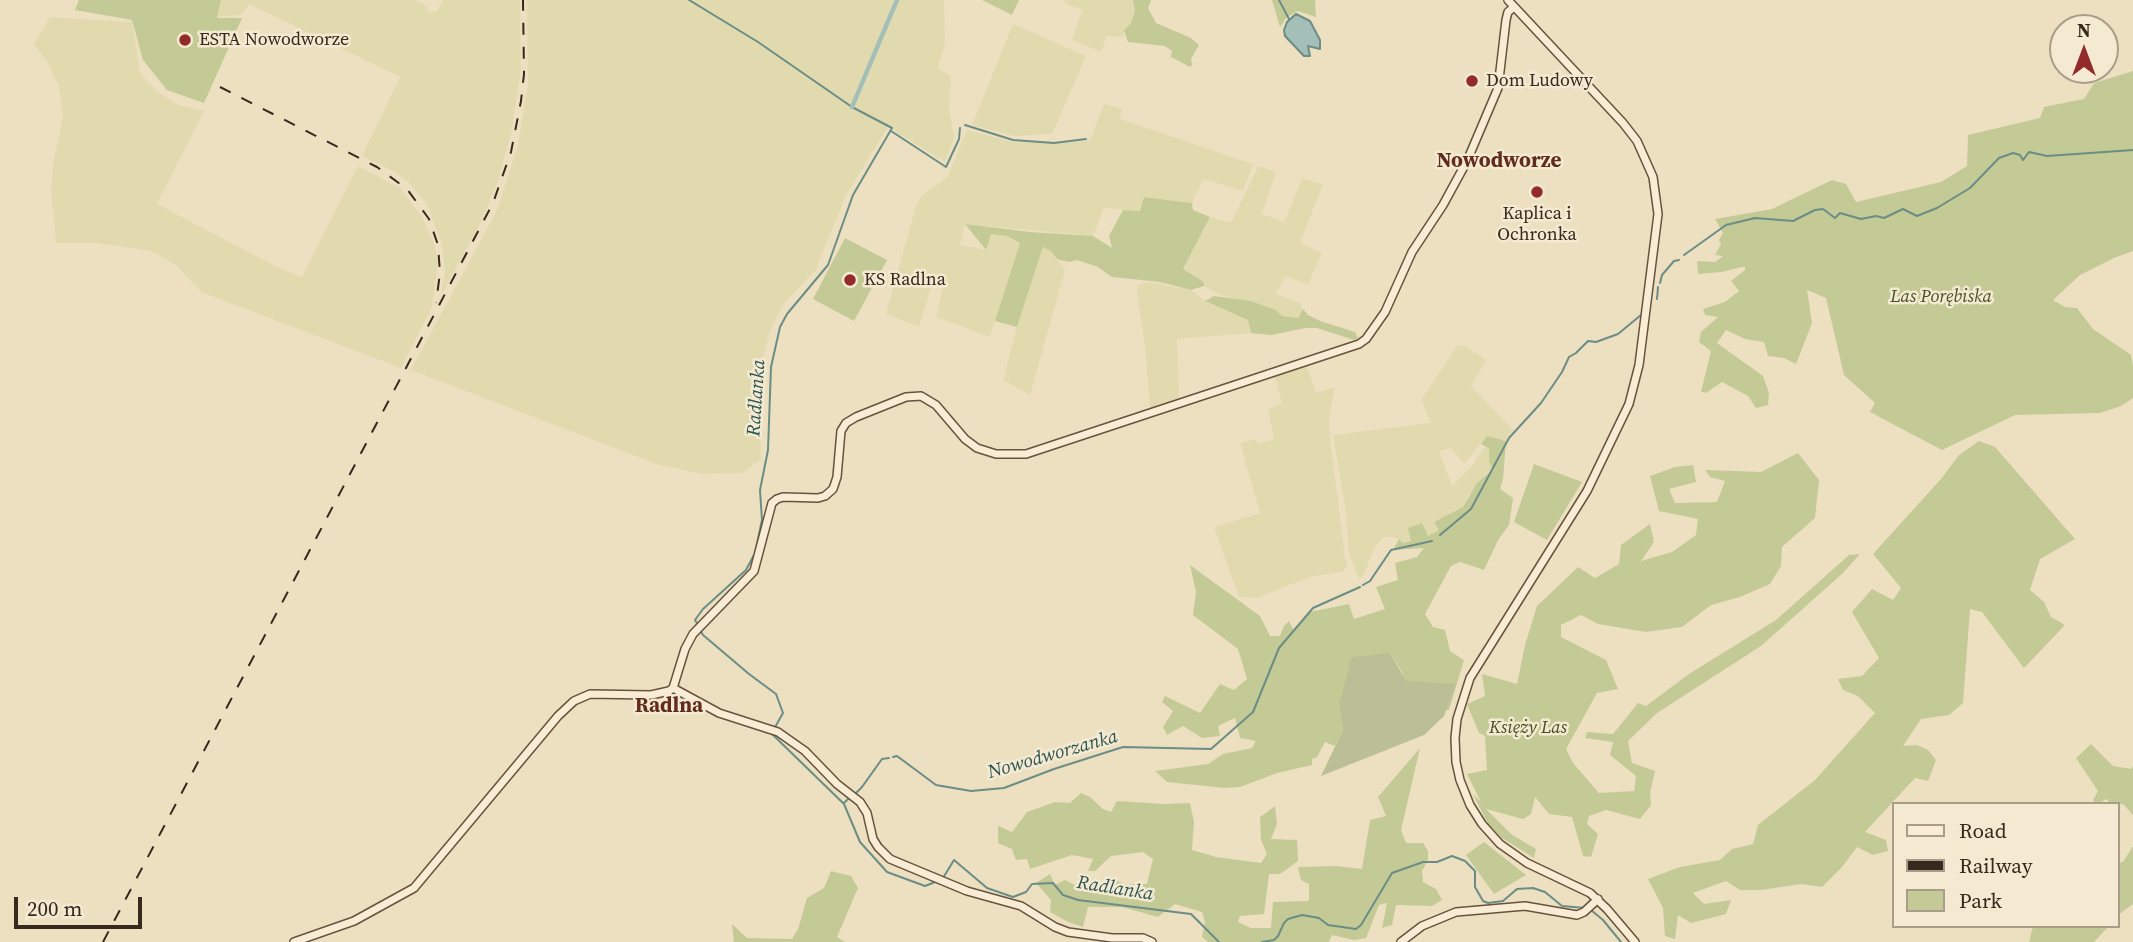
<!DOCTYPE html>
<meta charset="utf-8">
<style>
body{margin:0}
#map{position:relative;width:2133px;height:942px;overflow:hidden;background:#ece0c1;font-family:"Source Serif 4",serif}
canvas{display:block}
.legend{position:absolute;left:1892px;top:802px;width:228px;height:126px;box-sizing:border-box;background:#f4ead1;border:2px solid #a89d89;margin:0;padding:9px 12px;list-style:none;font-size:21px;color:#36291d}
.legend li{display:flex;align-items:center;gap:14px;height:35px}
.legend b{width:35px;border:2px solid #a89d89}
.north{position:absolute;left:2049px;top:14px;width:70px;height:70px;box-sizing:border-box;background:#f4ead1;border:2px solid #a89d89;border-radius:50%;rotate:0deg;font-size:19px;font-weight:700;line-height:28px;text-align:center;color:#36291d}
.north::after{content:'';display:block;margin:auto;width:24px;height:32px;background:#932b2b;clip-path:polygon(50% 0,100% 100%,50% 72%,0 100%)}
.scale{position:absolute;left:14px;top:897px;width:128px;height:32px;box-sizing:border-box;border:4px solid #36291d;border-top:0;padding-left:9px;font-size:21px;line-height:24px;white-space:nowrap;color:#36291d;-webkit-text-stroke:5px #f4ead1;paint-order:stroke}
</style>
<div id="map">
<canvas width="2133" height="942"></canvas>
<ul class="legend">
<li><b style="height:9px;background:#f8edd4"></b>Road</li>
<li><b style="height:9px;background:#36291d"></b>Railway</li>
<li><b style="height:19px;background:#c4ca96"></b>Park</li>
</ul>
<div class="north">N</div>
<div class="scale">200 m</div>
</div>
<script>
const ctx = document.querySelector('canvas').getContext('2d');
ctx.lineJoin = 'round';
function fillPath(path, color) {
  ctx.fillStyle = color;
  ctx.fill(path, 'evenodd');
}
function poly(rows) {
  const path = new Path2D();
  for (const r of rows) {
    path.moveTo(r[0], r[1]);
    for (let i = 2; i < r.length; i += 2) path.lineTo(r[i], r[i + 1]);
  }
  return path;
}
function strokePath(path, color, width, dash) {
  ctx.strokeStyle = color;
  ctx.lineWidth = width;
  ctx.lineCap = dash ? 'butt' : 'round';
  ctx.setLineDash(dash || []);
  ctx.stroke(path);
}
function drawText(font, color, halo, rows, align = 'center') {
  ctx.font = font + ' "Source Serif 4",serif';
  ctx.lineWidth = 5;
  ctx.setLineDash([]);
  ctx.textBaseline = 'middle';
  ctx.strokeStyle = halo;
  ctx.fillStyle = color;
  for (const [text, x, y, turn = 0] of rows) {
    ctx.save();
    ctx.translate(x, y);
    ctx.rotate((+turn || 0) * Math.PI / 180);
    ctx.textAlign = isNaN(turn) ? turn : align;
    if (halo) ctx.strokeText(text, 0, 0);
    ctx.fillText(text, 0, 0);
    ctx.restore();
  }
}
fillPath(poly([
 [220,0,416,0,427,7,428,12,437,11,443,0,520,0,521,69,511,134,498,181,481,222,441,296,445,269,442,244,427,205,410,184,395,172,362,156,400,77,249,4,241,15,218,17],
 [527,0,944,0,945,44,938,68,951,76,949,108,954,138,945,162,888,127,846,195,815,271,785,302,770,331,764,354,759,407,761,459,743,473,703,474,659,465,411,370,497,210,518,145,528,84],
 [1065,0,1133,0,1135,11,1131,23,1124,30,1124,37,1107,36,1101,52,1072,40,1082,10,1064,3],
 [50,17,132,22,140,73,157,91,178,105,204,111,157,204,279,268,302,277,358,166,400,188,422,217,434,243,438,262,432,307,401,368,201,292,177,266,152,251,97,243,56,243,51,191,53,164,63,116,59,86,48,63,34,44],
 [1013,24,1086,56,1052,134,1014,136,972,125],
 [1104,104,1122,109,1120,119,1253,164,1243,191,1203,179,1192,203,1145,197,1140,211,1104,208,1093,236,965,224,960,245,986,250,991,234,1007,236,1020,243,990,337,936,317,944,284,933,280,919,327,886,314,916,206,922,195,947,178,967,130,1013,142,1090,141],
 [1258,166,1276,172,1262,214,1284,222,1302,179,1323,184,1300,243,1322,253,1308,285,1286,276,1276,293,1301,304,1302,310,1298,318,1282,316,1276,310,1251,301,1240,301,1219,294,1204,286,1204,283,1201,280,1183,269,1210,217,1231,223],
 [1043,247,1051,251,1065,270,1030,395,1003,380,1017,327],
 [1148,282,1191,290,1205,301,1248,320,1251,333,1177,339,1179,398,1150,409,1145,346,1137,293,1138,285],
 [1458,345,1467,347,1486,360,1471,386,1513,430,1506,441,1487,436,1464,464,1451,448,1439,451,1452,486,1471,467,1485,446,1489,448,1489,461,1493,469,1467,497,1463,507,1435,522,1440,530,1428,536,1421,523,1411,541,1403,543,1399,539,1385,536,1374,548,1364,575,1359,579,1349,554,1346,512,1333,435,1431,423,1421,400],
 [1307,366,1316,393,1335,387,1329,417,1329,430,1345,557,1348,564,1343,571,1310,577,1257,598,1239,597,1214,527,1260,513,1240,443,1256,439,1258,444,1274,439,1268,409,1282,404,1275,377]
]), '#e2daaf');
fillPath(poly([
 [79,0,221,0,217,18,242,18,204,103,167,90,143,60,132,20,75,10],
 [982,0,1019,0,1012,15],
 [1133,0,1151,0,1148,8,1156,23,1191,38,1199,45,1191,59,1192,65,1190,67,1171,57,1172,51,1165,46,1128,42,1124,30,1131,23,1135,11],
 [1272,0,1315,0,1316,17,1298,11,1287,17,1280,27],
 [2133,71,2133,251,2114,258,2080,275,2053,300,2065,307,2077,308,2093,329,2131,355,2133,366,2133,398,2121,406,2100,413,2015,415,1942,450,1870,412,1875,403,1844,375,1826,298,1807,290,1812,323,1796,364,1784,358,1768,356,1764,342,1745,339,1726,330,1717,343,1763,376,1769,393,1768,405,1756,408,1748,396,1722,382,1706,393,1701,392,1711,351,1699,342,1701,332,1718,317,1705,315,1703,309,1725,302,1739,291,1731,281,1745,270,1745,267,1742,267,1722,272,1698,274,1697,261,1715,262,1723,256,1715,255,1721,244,1719,240,1723,233,1715,219,1772,209,1832,180,1846,184,1856,202,1941,182,1967,166,1968,135,2040,118,2044,107,2084,99,2094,83],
 [1144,197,1192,203,1193,210,1210,217,1183,269,1201,280,1204,283,1204,286,1191,290,1160,282,1112,277,1098,267,1077,260,1069,262,1057,259,1051,251,1043,247,1017,327,995,321,1020,243,1007,236,991,234,986,250,965,224,1030,232,1093,236,1112,248,1109,236,1123,210,1140,211],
 [845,238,887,260,854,321,813,299],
 [1214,296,1251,301,1276,310,1282,316,1298,318,1303,309,1308,315,1320,321,1355,332,1358,338,1354,340,1317,328,1305,328,1272,335,1251,333,1248,320,1205,301],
 [1487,436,1506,441,1503,479,1500,489,1513,498,1509,525,1498,540,1484,570,1460,562,1451,566,1425,614,1433,627,1445,630,1450,651,1464,660,1449,710,1442,710,1404,681,1402,672,1390,653,1339,705,1343,730,1335,746,1325,742,1317,757,1312,759,1312,765,1277,773,1240,787,1225,788,1167,782,1155,771,1208,764,1223,754,1252,748,1256,741,1240,738,1235,718,1218,726,1220,736,1202,738,1183,726,1167,735,1163,727,1173,711,1162,702,1165,696,1200,713,1220,684,1234,690,1247,679,1238,649,1193,615,1196,592,1190,565,1260,616,1270,636,1280,636,1284,626,1289,621,1294,631,1309,612,1349,604,1354,619,1385,609,1376,587,1398,580,1395,563,1417,557,1424,548,1393,550,1399,539,1403,543,1411,541,1408,528,1422,523,1428,536,1439,530,1434,522,1463,507,1477,483,1493,470,1489,461,1489,448,1481,444],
 [1979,441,1995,447,2075,539,2040,559,2030,590,2044,602,2051,617,2065,625,2024,668,1982,612,1970,609,1963,703,1949,715,1921,719,1903,746,1917,745,1928,750,1936,760,1928,781,1915,778,1865,832,1886,840,1888,851,1873,855,1857,847,1842,867,1822,887,1801,884,1761,890,1740,890,1726,881,1693,893,1704,904,1731,900,1726,914,1691,923,1678,915,1675,939,1665,936,1663,908,1648,879,1680,867,1720,860,1732,849,1753,844,1758,825,1815,780,1875,713,1858,696,1843,690,1838,679,1862,676,1879,658,1852,612,1872,589,1893,600,1901,588,1873,554,1941,479,1959,455],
 [1798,453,1819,480,1815,518,1782,547,1781,566,1770,584,1740,597,1711,605,1682,627,1646,632,1598,624,1581,615,1561,625,1561,637,1606,660,1618,689,1597,693,1566,749,1573,763,1599,793,1634,791,1636,776,1610,755,1613,742,1585,738,1587,732,1613,734,1638,703,1646,706,1689,674,1776,620,1849,555,1860,554,1843,573,1761,646,1657,713,1628,741,1632,763,1655,771,1650,793,1651,805,1640,819,1606,810,1589,816,1587,824,1598,834,1591,857,1583,856,1572,817,1549,814,1535,797,1531,814,1523,819,1486,809,1511,834,1536,849,1534,858,1502,838,1488,824,1473,794,1481,802,1467,774,1487,770,1485,736,1479,733,1467,704,1485,696,1482,674,1517,684,1525,645,1537,606,1578,567,1595,578,1619,564,1621,545,1650,524,1654,542,1641,561,1672,552,1696,535,1698,519,1659,511,1650,476,1675,467,1693,465,1696,482,1669,489,1675,503,1717,502,1725,481,1710,477,1705,470,1761,472],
 [1534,464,1582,482,1547,540,1514,522],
 [2091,744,2113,766,2131,769,2133,766,2133,815,2123,804,2110,804,2107,799,2096,804,2093,800,2098,791,2076,758],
 [1420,748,1401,830,1406,843,1423,843,1428,851,1428,860,1422,871,1423,882,1436,889,1442,900,1432,906,1396,905,1392,925,1382,928,1387,903,1379,905,1366,938,1354,940,1332,935,1329,942,1208,942,1202,937,1205,922,1202,912,1175,904,1158,917,1122,907,1088,907,1083,927,1068,922,1050,912,1051,900,1036,883,1050,874,1055,885,1065,880,1083,889,1104,887,1112,878,1124,884,1147,884,1153,859,1143,852,1111,856,1095,871,1088,871,1093,859,1072,855,1030,869,1027,859,1016,860,1012,849,998,843,998,826,1012,832,1027,812,1055,802,1070,803,1081,793,1090,797,1103,809,1111,812,1117,801,1164,804,1190,803,1194,822,1192,850,1216,857,1261,863,1267,854,1261,840,1260,817,1275,806,1277,824,1271,839,1297,840,1298,861,1280,874,1269,874,1264,914,1240,916,1238,922,1251,928,1271,928,1273,902,1309,901,1309,884,1301,880,1298,867,1336,866,1362,869,1370,820,1386,816,1378,797],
 [1484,842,1526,875,1494,894,1466,855],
 [2133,846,2133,904,2117,916,2117,863,2123,862],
 [831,871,851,876,858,888,837,937,845,942,734,942,732,924,747,938,792,939,798,929,807,898,824,888],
 [2033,926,2109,926,2094,942,2029,942]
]), '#c4ca96');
fillPath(poly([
 [1390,653,1406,681,1456,684,1444,716,1424,735,1321,776,1343,730,1339,705,1352,657]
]), '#babf95');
const water = poly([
 [1296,14,1310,21,1320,40,1320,49,1308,46,1310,56,1304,56,1285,36,1284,30,1287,22,1296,14]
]);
fillPath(water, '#a4bfb7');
strokePath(water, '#6b8d85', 2);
strokePath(poly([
 [689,0,758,42,852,107,892,128,853,195,828,265,787,314,780,327,771,367,768,450,760,490,762,520,755,553,746,570,703,609,695,620,698,625],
 [1279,0,1289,19],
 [965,125,1013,140,1054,143,1086,139],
 [891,131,946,167,959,139,960,128],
 [1684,255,1726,225,1755,218,1793,221,1815,210,1823,209,1835,218,1840,213,1861,219,1876,216,1884,218,1903,209,1917,216,1937,208,1970,188,1999,158,2013,153,2020,155,2023,160,2029,152,2047,156,2133,150],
 [1660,283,1662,275,1674,261,1679,260],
 [1657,299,1658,287],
 [1440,535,1471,509,1509,438,1541,403,1562,372,1569,357,1576,353,1588,341,1596,342,1618,334,1641,315],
 [1363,585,1370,581,1391,550,1432,541],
 [700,630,703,635,749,674,776,694,783,713,774,729],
 [771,733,844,804,860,842,887,872,925,886,935,882],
 [893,757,897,756,936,785,971,791,1004,788,1054,769,1123,747,1211,749,1253,712,1279,648,1313,608,1360,587],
 [856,793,862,787,882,759,889,758],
 [844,803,849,798],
 [943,878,954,860,987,888,1013,897,1026,892,1032,884,1053,883,1063,895,1078,900,1191,914,1219,942],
 [1591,910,1603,920,1621,942],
 [1262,942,1274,940,1278,936,1284,923,1288,919,1302,915,1319,918,1328,925,1356,929,1361,925,1392,873,1423,862,1437,862,1452,856,1465,861,1475,871,1475,887,1483,901,1488,903,1503,901,1517,889,1533,888,1545,892,1562,906,1585,908]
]), '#6b8d85', 2);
strokePath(poly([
 [852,107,897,0]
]), '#a4bfb7', 4.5);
const secondary = poly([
 [1508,0,1623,123,1637,141,1653,177,1658,214,1639,365,1629,404,1587,491,1470,678,1457,719,1455,738,1456,762,1460,780,1470,805,1482,824,1500,844,1527,863,1590,893,1607,909,1635,942],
 [673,688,719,713,778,732,805,751,837,784,860,802,867,813,873,839,878,847,890,859,967,891,1021,906,1055,927,1068,932,1112,938,1143,938,1152,942],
 [294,942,354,921,414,888,558,716,574,701,590,694,651,695,669,691,673,688,685,649,693,634,754,571,772,503,777,499,783,497,818,498,825,496,833,489,837,477,841,431,846,423,856,417,906,397,921,396,936,405,965,439,977,448,996,454,1026,454,1359,344,1366,339,1385,312,1412,252,1443,205,1467,161,1498,88,1506,20,1508,12,1514,7],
 [1401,942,1422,926,1456,912,1525,906,1577,915,1584,912,1598,899]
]);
strokePath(secondary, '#67523d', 10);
strokePath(secondary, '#f8edd4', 7);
strokePath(poly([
 [220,87,377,167,407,189,429,219,438,245,440,273,436,303],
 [103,942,493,203,511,152,521,101,524,74,523,0]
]), '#36291d', 2, [12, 12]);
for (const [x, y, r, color] of [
 [185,40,7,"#932b2b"],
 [1472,81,7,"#932b2b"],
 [1537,192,7,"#932b2b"],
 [850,280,7,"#932b2b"]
]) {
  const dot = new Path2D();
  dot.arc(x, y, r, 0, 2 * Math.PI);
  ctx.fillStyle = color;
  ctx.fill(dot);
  strokePath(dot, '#f4ead1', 2.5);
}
drawText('18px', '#36291d', '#f4ead1', [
 ["ESTA Nowodworze",199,40],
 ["Dom Ludowy",1486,81],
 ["Kaplica i",1537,214,"center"],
 ["Ochronka",1537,235,"center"],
 ["KS Radlna",864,280]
], 'left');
drawText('italic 18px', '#465124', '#f4ead1', [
 ["Las Porębiska",1941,297],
 ["Księży Las",1528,728]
]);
drawText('italic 19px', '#2d5553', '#f4ead1', [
 ["Radlanka",757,398,-86],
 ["Nowodworzanka",1053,755,-16],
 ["Radlanka",1115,889,9]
]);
drawText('bold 21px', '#612c1e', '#f4ead1', [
 ["Nowodworze",1499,162],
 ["Radlna",669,707]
]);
</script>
